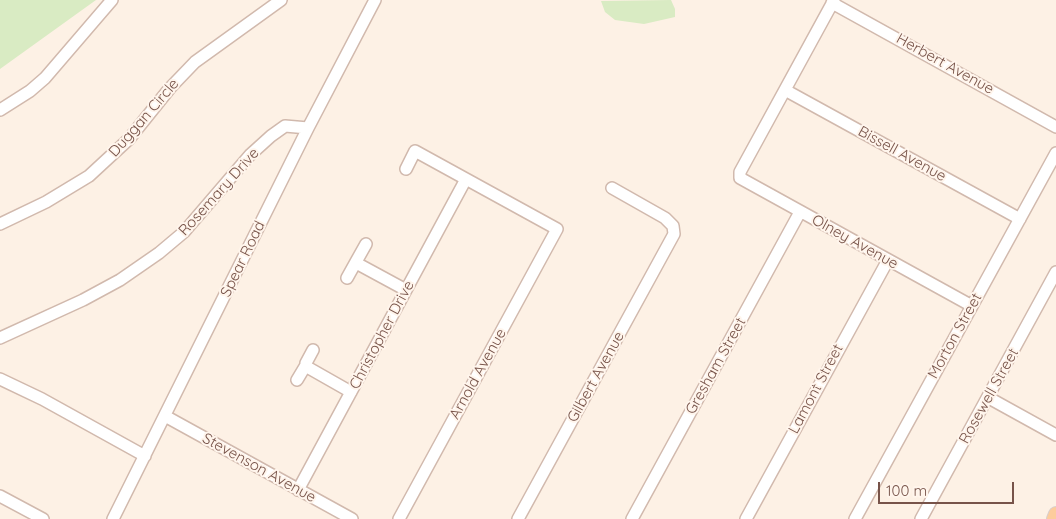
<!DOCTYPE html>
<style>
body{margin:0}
#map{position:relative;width:1056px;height:519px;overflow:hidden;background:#fdf1e5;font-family:Quicksand,sans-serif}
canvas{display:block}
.scale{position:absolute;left:878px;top:482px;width:136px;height:22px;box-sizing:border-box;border:2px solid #775349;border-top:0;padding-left:6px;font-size:15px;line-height:18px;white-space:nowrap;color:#775349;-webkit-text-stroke:4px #fff5ec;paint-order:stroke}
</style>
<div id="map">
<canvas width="1056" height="519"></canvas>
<div class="scale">100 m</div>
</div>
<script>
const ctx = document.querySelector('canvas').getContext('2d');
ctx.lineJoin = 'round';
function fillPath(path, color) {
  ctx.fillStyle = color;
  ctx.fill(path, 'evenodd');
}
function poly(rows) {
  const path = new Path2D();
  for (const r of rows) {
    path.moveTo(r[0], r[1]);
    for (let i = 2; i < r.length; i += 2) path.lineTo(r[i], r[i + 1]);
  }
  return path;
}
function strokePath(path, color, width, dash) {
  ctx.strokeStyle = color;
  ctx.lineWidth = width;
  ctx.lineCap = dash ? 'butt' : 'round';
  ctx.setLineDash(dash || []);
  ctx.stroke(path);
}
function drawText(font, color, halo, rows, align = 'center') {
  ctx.font = font + ' Quicksand,sans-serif';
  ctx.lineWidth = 4;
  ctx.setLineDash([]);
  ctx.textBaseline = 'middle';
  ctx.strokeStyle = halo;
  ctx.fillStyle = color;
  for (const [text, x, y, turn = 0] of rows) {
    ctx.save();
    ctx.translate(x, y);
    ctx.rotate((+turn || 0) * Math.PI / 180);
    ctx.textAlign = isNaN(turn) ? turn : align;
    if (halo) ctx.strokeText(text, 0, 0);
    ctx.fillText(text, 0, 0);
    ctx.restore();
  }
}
fillPath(poly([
 [0,0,96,0,0,69],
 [671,0,675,9,675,17,644,24,615,20,605,12,601,1]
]), '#d9ebc3');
const minor = poly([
 [834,0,740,172,740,178,972,306],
 [832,3,1056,127],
 [785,90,1020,219],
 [0,110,30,91,45,78,112,0],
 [0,224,46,202,89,176,129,139,170,88,195,62,281,0],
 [366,244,357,260,358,264,406,290],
 [347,278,357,260],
 [0,338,83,300,120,280,159,253,184,232,250,155,271,136,285,126,308,128],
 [313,350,306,363,307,367,351,392],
 [0,379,42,399,145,456],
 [297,380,306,365],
 [989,398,1056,435],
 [165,416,352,519],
 [298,490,466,179],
 [0,496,43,519],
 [113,519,308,128,375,0],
 [399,519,557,229,415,151,406,169],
 [518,519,674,234,673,226,665,218,612,188],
 [632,519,800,212],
 [746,519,888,260],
 [855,519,1056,153],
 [921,519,1056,272]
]);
const major = poly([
 [1054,519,1056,514]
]);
strokePath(minor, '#d1b9ad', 14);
strokePath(major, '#d9cfcc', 16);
strokePath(minor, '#fff', 11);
strokePath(major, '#fdcc9c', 14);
drawText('15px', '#775349', '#fff5ec', [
 ["Herbert Avenue",945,64,29],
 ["Duggan Circle",144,118,-49],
 ["Bissell Avenue",902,154,29],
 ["Rosemary Drive",219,192,-48],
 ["Olney Avenue",855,242,29],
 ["Spear Road",243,259,-64],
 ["Christopher Drive",382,335,-62],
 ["Morton Street",955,336,-61],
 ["Gresham Street",716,366,-61],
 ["Arnold Avenue",478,374,-61],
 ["Gilbert Avenue",596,377,-61],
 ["Lamont Street",816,389,-62],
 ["Rosewell Street",989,396,-61],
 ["Stevenson Avenue",259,468,29]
]);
</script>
